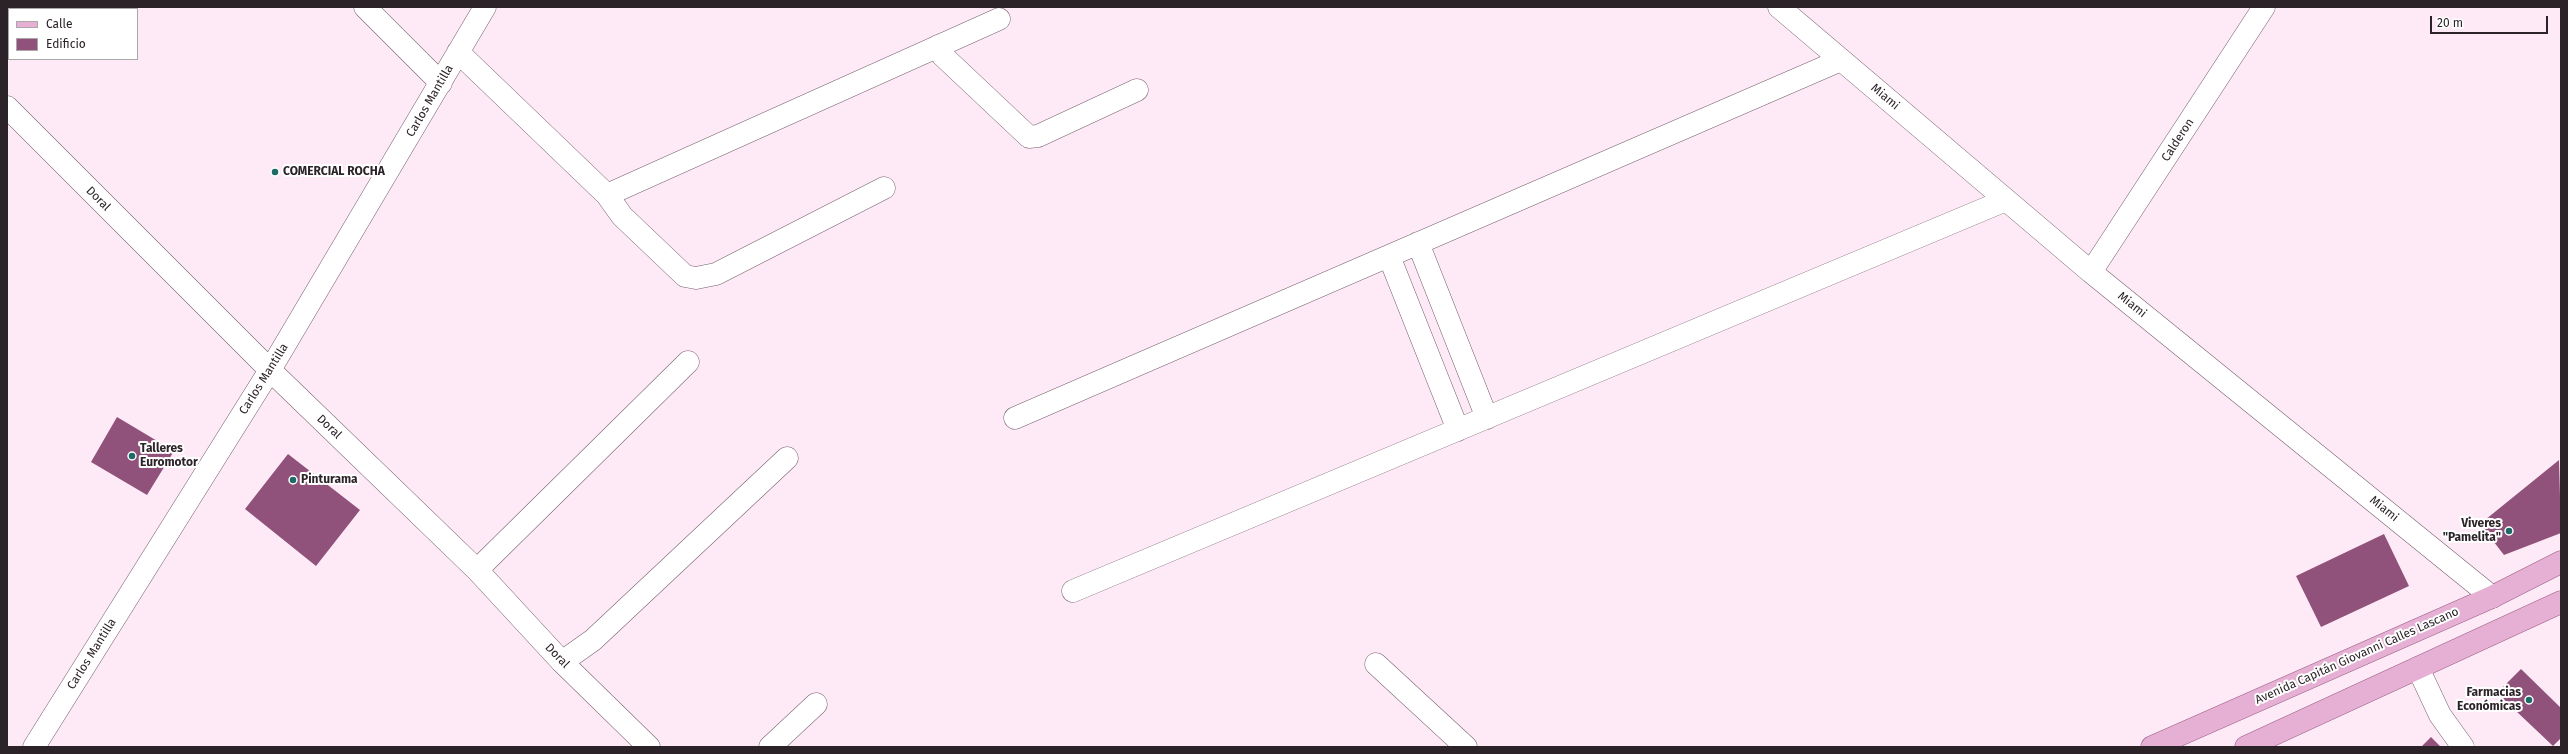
<!DOCTYPE html>
<meta charset="utf-8">
<style>
body{margin:0}
#map{position:relative;width:2568px;height:754px;overflow:hidden;background:#feeaf6;font-family:"Fira Sans",sans-serif}
canvas{display:block}
.frame{position:absolute;inset:0;border:8px solid #2c2328;pointer-events:none}
.legend{position:absolute;left:8px;top:8px;width:130px;height:52px;box-sizing:border-box;background:#fff;border:1px solid #aba7a9;margin:0;padding:5px 7px;list-style:none;font-size:12px;color:#2c2328}
.legend li{display:flex;align-items:center;gap:8px;height:20px}
.legend b{width:20px;border:1px solid #aba7a9}
.scale{position:absolute;left:2430px;top:16px;width:118px;height:18px;box-sizing:border-box;border:2px solid #2c2328;border-top:0;padding-left:5px;font-size:12px;line-height:14px;white-space:nowrap;color:#2c2328;-webkit-text-stroke:3px #fff;paint-order:stroke}
</style>
<div id="map">
<canvas width="2568" height="754"></canvas>
<div class="frame"></div>
<ul class="legend">
<li><b style="height:5px;background:#e5b0d3"></b>Calle</li>
<li><b style="height:11px;background:#90517a"></b>Edificio</li>
</ul>
<div class="scale">20 m</div>
</div>
<script>
const ctx = document.querySelector('canvas').getContext('2d');
ctx.lineJoin = 'round';
function fillPath(path, color) {
  ctx.fillStyle = color;
  ctx.fill(path, 'evenodd');
}
function poly(rows) {
  const path = new Path2D();
  for (const r of rows) {
    path.moveTo(r[0], r[1]);
    for (let i = 2; i < r.length; i += 2) path.lineTo(r[i], r[i + 1]);
  }
  return path;
}
function strokePath(path, color, width, dash) {
  ctx.strokeStyle = color;
  ctx.lineWidth = width;
  ctx.lineCap = dash ? 'butt' : 'round';
  ctx.setLineDash(dash || []);
  ctx.stroke(path);
}
function drawText(font, color, halo, rows, align = 'center') {
  ctx.font = font + ' "Fira Sans",sans-serif';
  ctx.lineWidth = 4;
  ctx.setLineDash([]);
  ctx.textBaseline = 'middle';
  ctx.strokeStyle = halo;
  ctx.fillStyle = color;
  for (const [text, x, y, turn = 0] of rows) {
    ctx.save();
    ctx.translate(x, y);
    ctx.rotate((+turn || 0) * Math.PI / 180);
    ctx.textAlign = isNaN(turn) ? turn : align;
    if (halo) ctx.strokeText(text, 0, 0);
    ctx.fillText(text, 0, 0);
    ctx.restore();
  }
}
fillPath(poly([
 [117,417,174,451,147,495,91,462],
 [288,454,360,510,316,566,245,509],
 [2559,460,2561,533,2504,555,2480,524],
 [2384,534,2409,586,2321,627,2296,576],
 [2521,669,2561,708,2561,738,2553,746,2497,693],
 [2431,737,2441,747,2421,747]
]), '#90517a');
const minor = poly([
 [365,7,441,83],
 [1779,7,2091,272,2492,597],
 [938,46,943,56,1029,137,1038,136,1137,90],
 [458,52,607,195,999,19],
 [7,107,270,370,477,570,562,662,649,747],
 [607,195,622,216,685,276,696,278,716,274,884,188],
 [1418,243,1487,418],
 [1389,256,1458,430],
 [2091,272,2264,7],
 [1015,418,1841,60],
 [477,570,688,362],
 [1073,591,2006,200],
 [562,662,593,640,787,458],
 [1376,664,1466,747],
 [2418,668,2440,715,2463,747],
 [34,747,270,370,485,7],
 [770,747,816,704]
]);
const major = poly([
 [2152,747,2492,597,2561,562],
 [2246,747,2561,602]
]);
strokePath(minor, '#75606c', 23);
strokePath(major, '#995c84', 23);
strokePath(minor, '#fff', 22);
strokePath(major, '#e5b0d3', 22);
for (const [x, y, r, color] of [
 [275,172,4,"#1e6a67"],
 [132,456,4,"#1e6a67"],
 [293,480,4,"#1e6a67"],
 [2509,531,4,"#1e6a67"],
 [2529,700,4,"#1e6a67"]
]) {
  const dot = new Path2D();
  dot.arc(x, y, r, 0, 2 * Math.PI);
  ctx.fillStyle = color;
  ctx.fill(dot);
  strokePath(dot, '#fff', 1.5);
}
drawText('12px', '#2c2328', '#fff', [
 ["Miami",1885,97,40],
 ["Carlos Mantilla",430,101,-60],
 ["Calderon",2178,140,-57],
 ["Doral",98,199,45],
 ["Miami",2132,305,39],
 ["Carlos Mantilla",264,379,-58],
 ["Doral",329,427,44],
 ["Miami",2384,509,39],
 ["Carlos Mantilla",92,654,-58],
 ["Doral",557,656,46],
 ["Avenida Capitán Giovanni Calles Lascano",2357,656,-24]
]);
drawText('bold 12px', '#2c2328', '#fff', [
 ["COMERCIAL ROCHA",283,172],
 ["Talleres",140,449],
 ["Euromotor",140,463],
 ["Pinturama",301,480],
 ["Viveres",2501,524,"right"],
 ["\"Pamelita\"",2501,538,"right"],
 ["Farmacias",2521,693,"right"],
 ["Económicas",2521,707,"right"]
], 'left');
</script>
